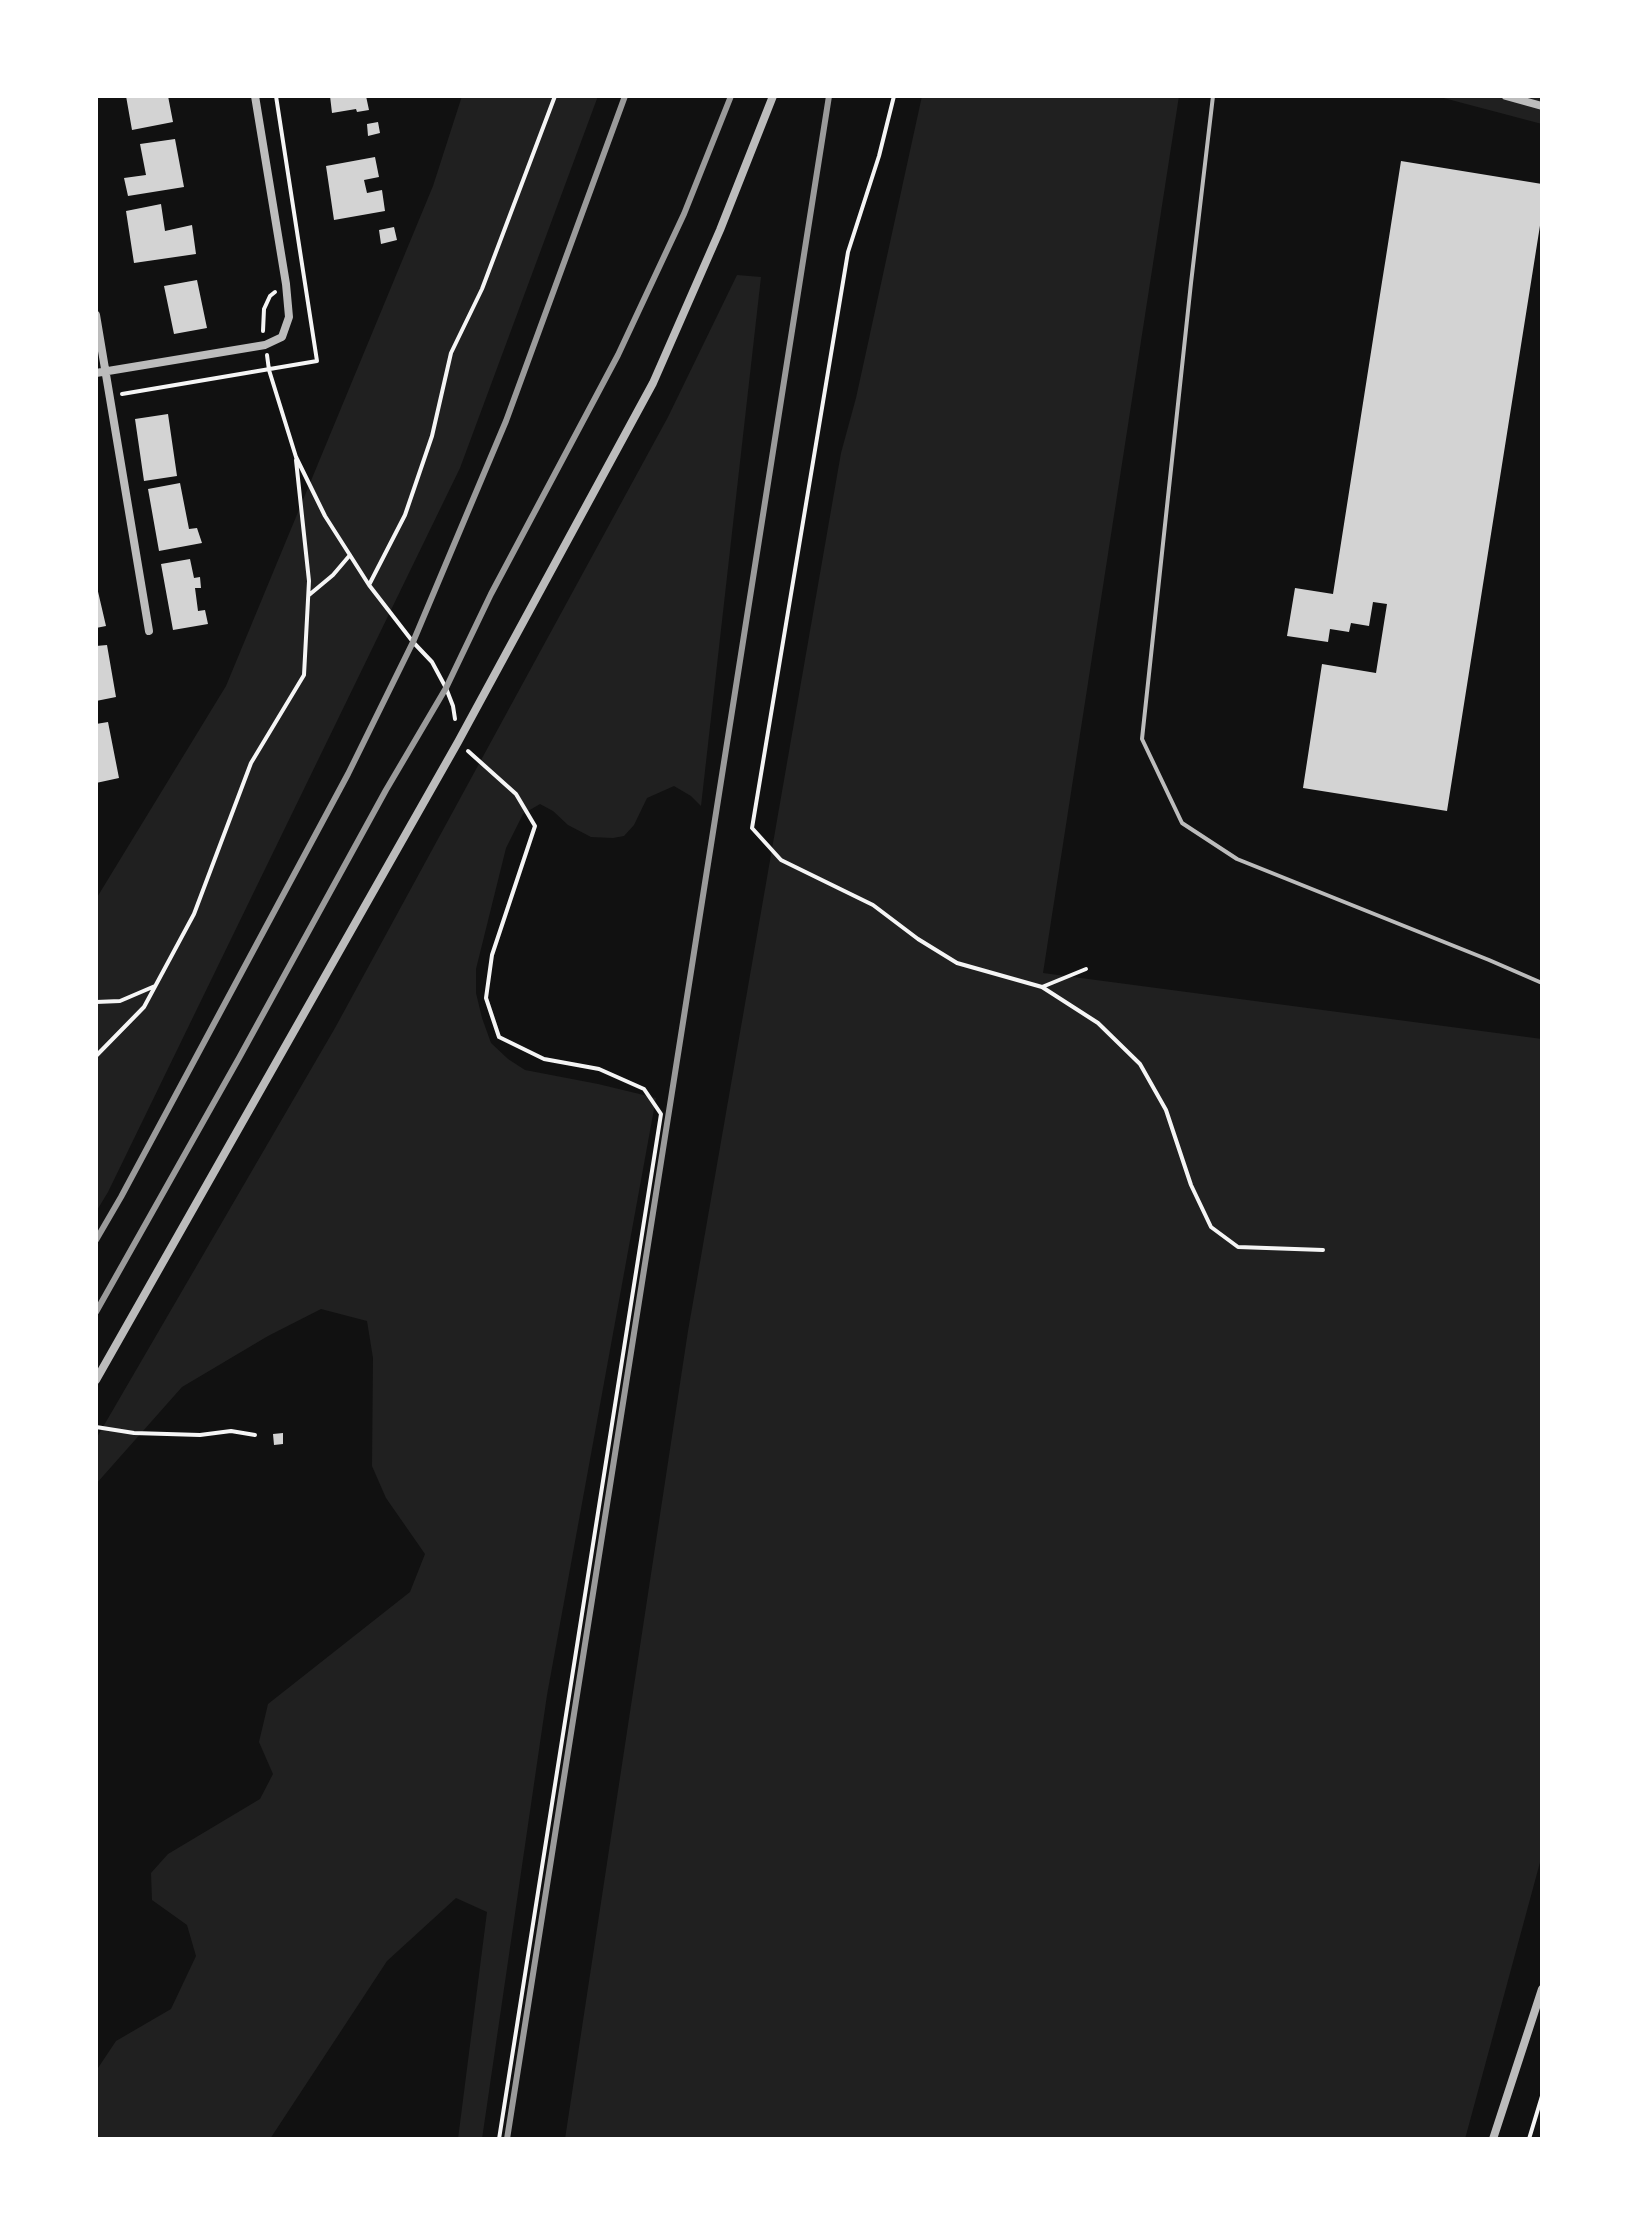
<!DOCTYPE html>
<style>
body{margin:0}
#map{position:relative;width:1638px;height:2235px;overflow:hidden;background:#111;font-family:"PT Serif",serif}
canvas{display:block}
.frame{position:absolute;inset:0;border:98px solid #fff;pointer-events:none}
</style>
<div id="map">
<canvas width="1638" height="2235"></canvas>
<div class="frame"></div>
</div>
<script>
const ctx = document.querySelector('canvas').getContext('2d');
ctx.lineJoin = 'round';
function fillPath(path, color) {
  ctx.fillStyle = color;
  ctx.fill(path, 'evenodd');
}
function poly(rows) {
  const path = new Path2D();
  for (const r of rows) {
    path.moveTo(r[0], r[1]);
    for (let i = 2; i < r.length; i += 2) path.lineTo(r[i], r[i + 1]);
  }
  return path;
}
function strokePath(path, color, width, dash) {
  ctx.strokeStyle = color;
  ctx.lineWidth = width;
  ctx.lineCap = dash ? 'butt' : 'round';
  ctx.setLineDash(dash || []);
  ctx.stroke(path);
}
fillPath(poly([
 [462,96,598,96,460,468,108,1192,96,1212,96,899,226,686,433,186],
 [922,96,1179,96,1043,973,1542,1039,1542,1855,1465,2139,565,2139,688,1331,841,453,856,398],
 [1436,96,1542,96,1542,124],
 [737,275,761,277,701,806,691,796,674,786,647,798,634,825,624,836,613,838,591,837,568,825,553,811,540,804,523,814,506,848,476,969,476,993,482,1018,491,1043,508,1059,525,1070,598,1084,656,1098,547,1695,482,2139,458,2139,487,1912,456,1898,387,1961,270,2139,96,2139,96,2071,116,2041,171,2009,196,1956,187,1925,152,1900,151,1873,168,1854,260,1799,273,1774,259,1742,268,1704,410,1592,425,1554,386,1498,372,1466,373,1358,367,1321,321,1309,268,1336,182,1387,96,1484,96,1439,335,1028,668,417]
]), '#202020');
fillPath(poly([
 [126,96,168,96,173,122,132,130],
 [330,96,366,96,369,110,357,112,356,109,332,113],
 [378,122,380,133,368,136,367,124],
 [175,139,184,187,128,196,124,178,146,175,140,144],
 [375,157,379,177,364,180,367,193,382,190,385,211,334,220,326,166],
 [1401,161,1542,184,1542,213,1447,811,1303,788,1322,664,1376,673,1387,604,1373,602,1369,626,1351,623,1349,632,1330,629,1328,642,1287,636,1295,588,1333,594],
 [161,204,165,231,192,225,196,254,134,263,126,211],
 [394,227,397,240,381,244,379,230],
 [197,280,207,328,174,334,164,286],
 [168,414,177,476,144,481,135,419],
 [180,483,189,529,197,528,202,543,159,551,148,489],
 [190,559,194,578,200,577,201,588,195,588,198,611,205,610,208,624,173,630,161,564],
 [96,583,106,626,96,628],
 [107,645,116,697,96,701,96,646],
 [108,722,119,778,96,783,96,724],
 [283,1433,283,1444,274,1445,273,1434]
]), '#d3d3d3');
strokePath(poly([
 [894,96,879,156,848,252,752,828,781,860,873,905,918,939,957,963,1042,987,1086,969],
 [263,331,264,309,270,296,275,292],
 [267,355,269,370,296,457,325,516,369,585,413,642,432,662,446,688,453,706,455,719],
 [122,394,317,361,276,96],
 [369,585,405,515,432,436,451,353,482,289,555,96],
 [309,595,333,575,350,555],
 [468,751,516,794,535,826,492,955,486,998,499,1037,544,1059,599,1069,644,1089,661,1114,499,2139],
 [1042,987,1098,1023,1140,1064,1166,1110,1191,1185,1211,1227,1238,1247,1323,1250],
 [96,1002,120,1001,155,986],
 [96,1056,144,1007,194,914,251,763,304,675,309,581,296,460],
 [96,1427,134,1433,200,1435,231,1431,255,1435],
 [1529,2139,1542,2096]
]), '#f5f5f5', 4);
strokePath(poly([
 [1213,96,1191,283,1142,739,1182,823,1237,859,1489,960,1542,983]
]), '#bcbcbc', 4);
strokePath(poly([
 [1506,96,1542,106],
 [96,315,149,631],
 [96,373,265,345,282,337,289,317,286,284,255,96],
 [96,1380,458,742,653,383,720,230,773,96],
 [1493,2139,1542,1989]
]), '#bcbcbc', 8);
strokePath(poly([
 [96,1240,121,1197,348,774,413,642,506,421,625,96],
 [96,1312,239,1058,386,790,446,688,491,594,618,355,684,214,731,96],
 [507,2139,829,96]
]), '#9a9a9a', 6);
</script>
